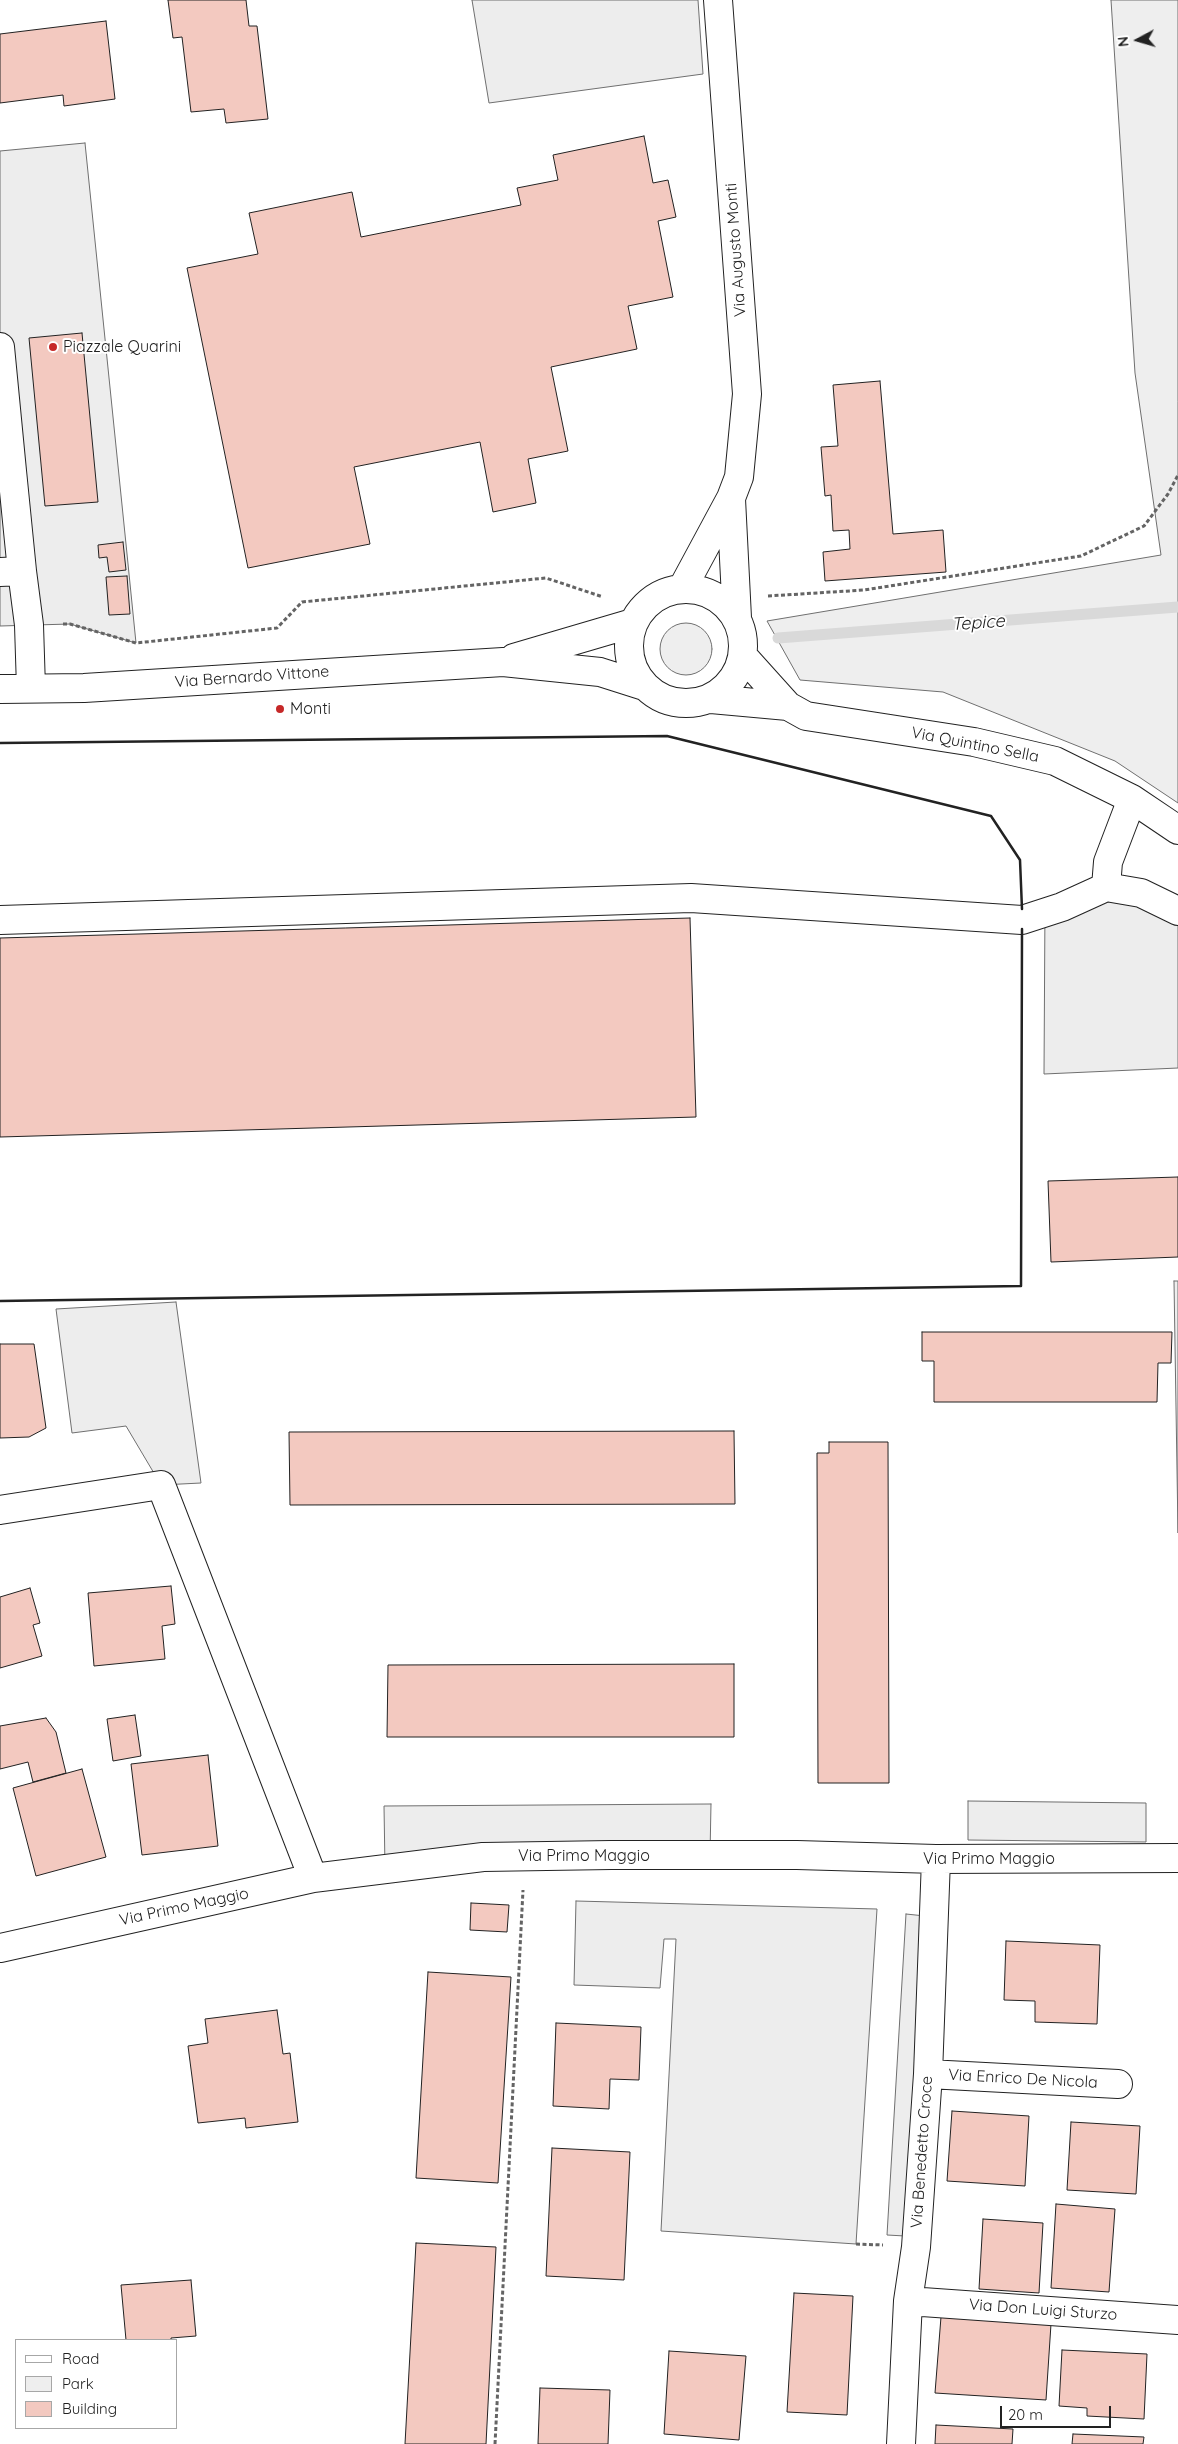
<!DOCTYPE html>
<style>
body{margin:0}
#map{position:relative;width:1178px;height:2444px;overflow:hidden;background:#fff;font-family:Quicksand,sans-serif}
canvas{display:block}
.legend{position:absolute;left:15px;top:2339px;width:162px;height:90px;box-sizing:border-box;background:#fff;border:1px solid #a7a7a7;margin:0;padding:6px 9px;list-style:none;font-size:15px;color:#222}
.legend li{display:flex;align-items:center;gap:10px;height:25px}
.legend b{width:25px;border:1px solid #a7a7a7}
.north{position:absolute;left:1113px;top:15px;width:50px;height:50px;-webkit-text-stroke:4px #fff;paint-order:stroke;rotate:264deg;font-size:14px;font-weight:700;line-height:20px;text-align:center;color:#222}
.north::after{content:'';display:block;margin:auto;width:18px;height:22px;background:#222;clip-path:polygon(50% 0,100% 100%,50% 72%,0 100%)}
.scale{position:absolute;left:1000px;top:2406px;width:111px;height:22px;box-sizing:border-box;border:2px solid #222;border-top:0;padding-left:6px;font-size:15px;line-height:18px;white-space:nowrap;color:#222;-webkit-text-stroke:4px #fff;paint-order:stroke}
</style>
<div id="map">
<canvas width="1178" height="2444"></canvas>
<ul class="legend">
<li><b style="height:6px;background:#fff"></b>Road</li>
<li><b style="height:14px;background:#eee"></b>Park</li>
<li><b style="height:14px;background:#f3c9c0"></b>Building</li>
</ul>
<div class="north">N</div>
<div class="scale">20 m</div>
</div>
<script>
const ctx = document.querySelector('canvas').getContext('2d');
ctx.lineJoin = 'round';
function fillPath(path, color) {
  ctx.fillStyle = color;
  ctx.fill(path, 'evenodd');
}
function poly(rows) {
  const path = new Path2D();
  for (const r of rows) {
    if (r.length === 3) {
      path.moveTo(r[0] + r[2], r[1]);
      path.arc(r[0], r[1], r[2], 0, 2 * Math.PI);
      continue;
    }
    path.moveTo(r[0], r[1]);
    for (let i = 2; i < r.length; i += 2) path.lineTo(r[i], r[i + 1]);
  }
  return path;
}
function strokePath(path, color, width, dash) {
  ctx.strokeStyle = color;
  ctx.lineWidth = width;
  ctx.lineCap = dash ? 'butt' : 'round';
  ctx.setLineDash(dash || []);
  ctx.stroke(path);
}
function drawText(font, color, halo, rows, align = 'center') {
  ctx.font = font + ' Quicksand,sans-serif';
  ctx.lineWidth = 4;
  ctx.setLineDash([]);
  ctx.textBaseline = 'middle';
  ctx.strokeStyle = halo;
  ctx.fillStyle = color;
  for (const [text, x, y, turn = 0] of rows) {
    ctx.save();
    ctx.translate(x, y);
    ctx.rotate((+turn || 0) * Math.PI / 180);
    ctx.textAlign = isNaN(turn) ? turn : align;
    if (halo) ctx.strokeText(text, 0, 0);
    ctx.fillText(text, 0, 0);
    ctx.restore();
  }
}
const green = poly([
 [1111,0,1178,0,1178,803,1115,761,943,692,800,680,767,621,1161,555,1135,373,1111,0],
 [686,649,26],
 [1174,1281,1178,1281,1178,1533,1174,1281]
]);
fillPath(green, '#eee');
strokePath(green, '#6f6f6f', 1);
const parking = poly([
 [472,0,698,0,703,74,489,103,472,0],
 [85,143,126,544,136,643,70,624,0,626,0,151,85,143],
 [1069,894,1178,911,1178,1068,1044,1074,1045,903,1069,894],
 [176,1302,201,1483,161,1485,126,1426,72,1433,56,1309,176,1302],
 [968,1801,1146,1803,1146,1842,968,1840,968,1801],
 [711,1804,710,1855,385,1869,384,1806,711,1804],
 [576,1901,877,1909,856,2244,661,2231,676,1939,664,1939,660,1988,574,1985,576,1901],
 [906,1914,925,1916,905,2236,887,2235,906,1914]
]);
fillPath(parking, '#ededed');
strokePath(parking, '#6f6f6f', 1);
strokePath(poly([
 [778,638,1178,607]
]), '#d9d9d9', 11);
const building = poly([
 [168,0,246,0,249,26,257,26,268,119,226,123,224,109,191,112,182,37,173,38,168,0],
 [106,21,115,99,64,106,63,95,0,103,0,34,106,21],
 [644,136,653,183,668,180,676,217,658,221,673,297,628,306,637,349,551,367,568,451,528,459,536,503,493,512,480,442,354,467,370,544,248,568,187,268,258,254,249,213,352,192,361,237,521,205,517,188,558,180,553,155,644,136],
 [82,333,98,502,45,506,29,338,82,333],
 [880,381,893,534,943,530,946,572,825,581,823,552,850,549,849,530,833,531,831,495,825,496,821,447,838,446,833,385,880,381],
 [123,542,126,570,109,572,107,557,99,558,98,545,123,542],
 [127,576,130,614,109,615,106,577,127,576],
 [690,918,696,1117,0,1137,0,938,690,918],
 [1178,1177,1178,1257,1051,1262,1048,1181,1178,1177],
 [922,1332,1172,1332,1171,1363,1158,1363,1157,1402,934,1402,934,1361,922,1361,922,1332],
 [0,1344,34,1344,46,1428,29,1437,0,1438,0,1344],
 [734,1431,735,1504,290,1505,289,1432,734,1431],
 [829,1442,888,1442,889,1783,818,1783,817,1453,829,1453,829,1442],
 [171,1586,175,1624,162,1626,165,1659,94,1666,88,1593,171,1586],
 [30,1588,40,1623,33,1625,42,1656,0,1668,0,1597,30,1588],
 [734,1664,734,1737,387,1737,388,1665,734,1664],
 [135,1715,141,1756,113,1761,107,1719,135,1715],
 [46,1718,56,1732,66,1773,33,1782,28,1762,0,1769,0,1726,46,1718],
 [208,1755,218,1846,142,1855,131,1764,208,1755],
 [82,1769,106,1857,36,1876,13,1788,82,1769],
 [471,1903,509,1905,507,1932,470,1930,471,1903],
 [1006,1941,1100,1945,1097,2024,1035,2022,1035,2001,1004,2000,1006,1941],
 [428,1972,511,1977,498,2183,416,2178,428,1972],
 [277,2010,283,2054,290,2053,298,2122,246,2128,245,2118,198,2123,188,2046,208,2043,205,2019,277,2010],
 [556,2023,641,2027,639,2080,610,2079,609,2109,553,2106,556,2023],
 [952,2111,1029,2116,1025,2186,947,2181,952,2111],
 [1071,2122,1140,2126,1136,2194,1067,2190,1071,2122],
 [552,2148,630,2152,624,2280,546,2276,552,2148],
 [1056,2204,1115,2209,1109,2292,1051,2288,1056,2204],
 [983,2219,1043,2223,1039,2293,979,2289,983,2219],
 [416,2243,496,2247,486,2444,405,2444,416,2243],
 [191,2280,196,2336,171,2338,171,2340,126,2340,121,2285,191,2280],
 [794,2293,853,2296,847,2415,787,2412,794,2293],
 [941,2317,1051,2324,1046,2400,935,2393,941,2317],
 [1062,2350,1147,2354,1144,2419,1087,2416,1087,2408,1059,2406,1062,2350],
 [669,2351,746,2356,739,2440,664,2434,669,2351],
 [540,2388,610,2390,608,2444,538,2444,540,2388],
 [936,2425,1013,2429,1012,2444,935,2444,936,2425],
 [1073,2434,1144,2437,1143,2444,1072,2444,1073,2434]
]);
fillPath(building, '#f3c9c0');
strokePath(building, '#222', 1);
const minor = poly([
 [0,347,12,471],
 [0,472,12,471,22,571,0,572],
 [731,499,737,618],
 [22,571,29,625,31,688],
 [686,646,57],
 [682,589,731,498,739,477,747,394,718,0],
 [743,656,788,706,806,716,974,742,1055,761,1132,799,1178,830],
 [514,658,633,623],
 [0,689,84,688,503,662,600,672,644,686],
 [711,699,788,706],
 [1132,799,1108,862,1106,887,1141,893,1178,911],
 [0,920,691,898,1022,920,1062,907,1106,887],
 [0,1510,161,1485,313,1878],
 [0,1948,313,1878,483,1857,611,1855,797,1855,936,1859,1178,1858],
 [928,2074,1118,2084],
 [908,2301,1178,2320],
 [901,2444,908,2301,916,2247,928,2074,936,1859]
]);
strokePath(minor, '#222', 30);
strokePath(poly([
 [768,596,864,590,1081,556,1144,526,1168,494,1178,475],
 [63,624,70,624,136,643,277,628,302,602,546,578,603,597],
 [856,2244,883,2245],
 [495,2444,523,1890]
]), '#646464', 3, [4, 2.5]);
strokePath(minor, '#fff', 28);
strokePath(poly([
 [0,743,667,736,991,816,1020,860,1022,909],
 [0,1301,1021,1286,1022,929]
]), '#222', 2.5);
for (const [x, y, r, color] of [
 [53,347,5,"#c62828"],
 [280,709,5,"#c62828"]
]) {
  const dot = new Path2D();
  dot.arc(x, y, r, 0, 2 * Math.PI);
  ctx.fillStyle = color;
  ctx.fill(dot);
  strokePath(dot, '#fff', 2);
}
drawText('16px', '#222', '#fff', [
 ["Via Augusto Monti",736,250,-94],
 ["Via Bernardo Vittone",252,677,-4],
 ["Via Quintino Sella",975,745,11],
 ["Via Primo Maggio",584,1856],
 ["Via Primo Maggio",989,1859],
 ["Via Primo Maggio",184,1907,-12],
 ["Via Enrico De Nicola",1023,2079,3],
 ["Via Benedetto Croce",922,2152,-86],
 ["Via Don Luigi Sturzo",1043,2310,4]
]);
drawText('16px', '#222', '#fff', [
 ["Piazzale Quarini",63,347],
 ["Monti",290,709]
], 'left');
drawText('italic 18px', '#222', '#fff', [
 ["Tepice",978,623,-4]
]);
</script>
